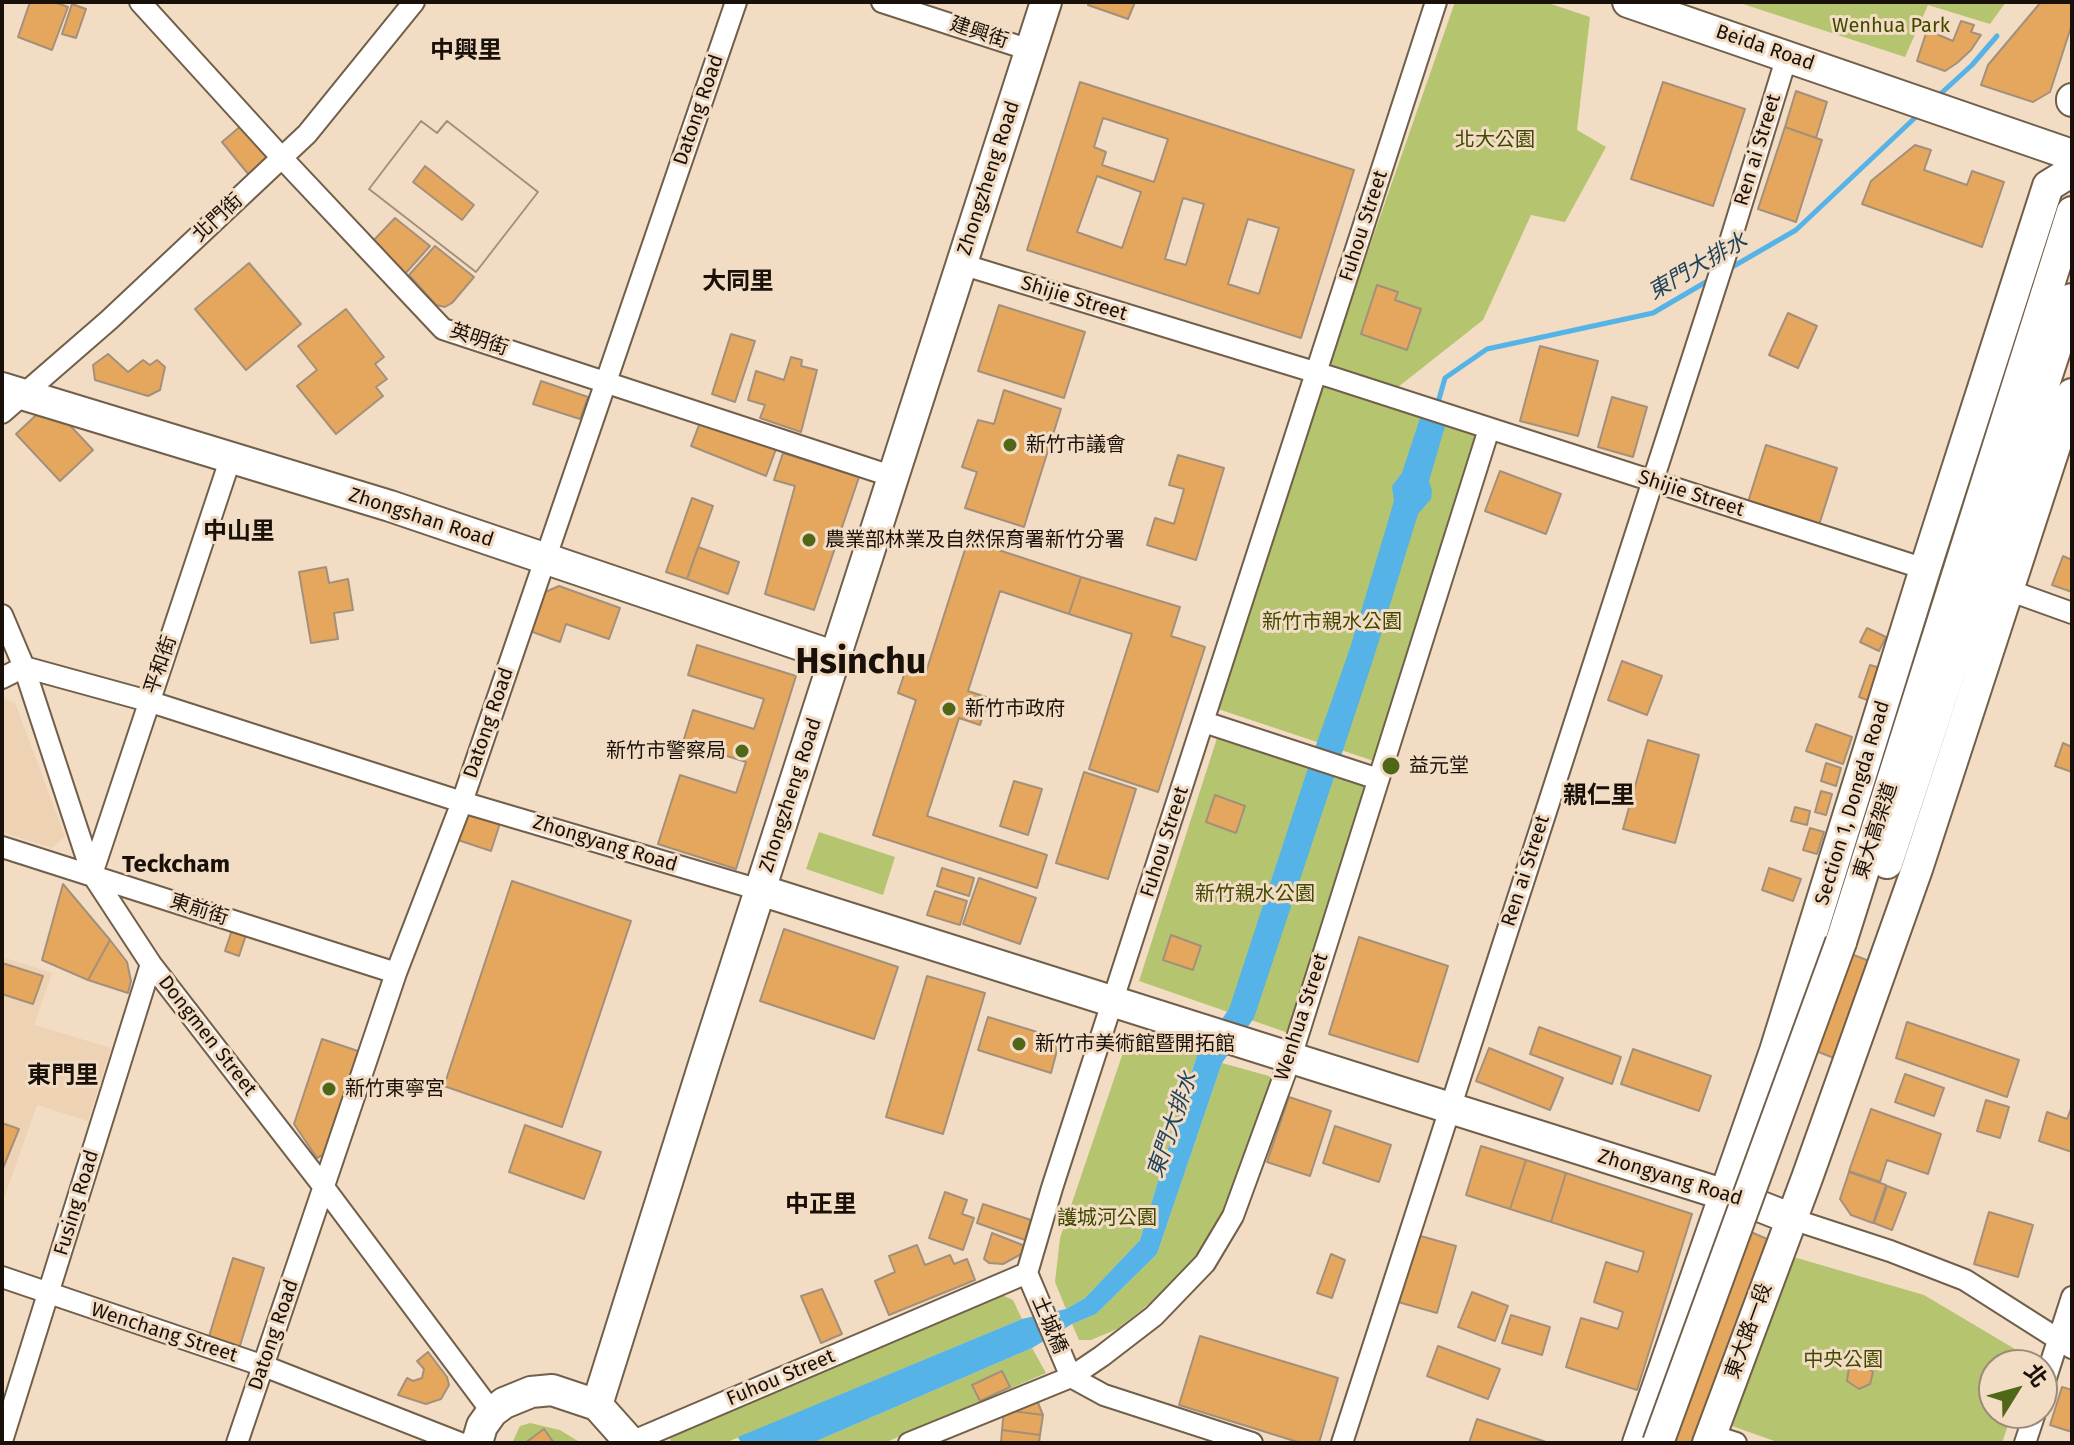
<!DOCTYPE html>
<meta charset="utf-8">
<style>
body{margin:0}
#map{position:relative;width:2074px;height:1445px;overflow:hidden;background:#f2dcc4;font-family:"Fira Sans","Noto Sans TC",sans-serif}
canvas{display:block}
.frame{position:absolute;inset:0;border:4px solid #191109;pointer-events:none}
.north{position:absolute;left:1978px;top:1349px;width:80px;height:80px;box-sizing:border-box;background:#f2dcc4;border:2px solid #9b8b79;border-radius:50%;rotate:53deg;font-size:22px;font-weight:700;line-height:32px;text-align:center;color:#191109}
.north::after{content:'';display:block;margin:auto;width:28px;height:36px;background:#506717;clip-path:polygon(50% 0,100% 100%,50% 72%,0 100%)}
</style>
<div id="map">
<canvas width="2074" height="1445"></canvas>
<div class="frame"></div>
<div class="north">北</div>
</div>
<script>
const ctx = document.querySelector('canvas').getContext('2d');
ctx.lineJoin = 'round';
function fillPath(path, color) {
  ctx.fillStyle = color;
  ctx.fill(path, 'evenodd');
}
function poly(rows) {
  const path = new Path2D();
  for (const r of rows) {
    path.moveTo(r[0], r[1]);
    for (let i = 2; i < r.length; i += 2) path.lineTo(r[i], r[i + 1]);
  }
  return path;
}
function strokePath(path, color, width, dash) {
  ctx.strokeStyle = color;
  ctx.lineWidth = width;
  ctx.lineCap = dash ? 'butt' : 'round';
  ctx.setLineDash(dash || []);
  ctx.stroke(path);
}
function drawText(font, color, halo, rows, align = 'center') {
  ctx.font = font + ' "Fira Sans","Noto Sans TC",sans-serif';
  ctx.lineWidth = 6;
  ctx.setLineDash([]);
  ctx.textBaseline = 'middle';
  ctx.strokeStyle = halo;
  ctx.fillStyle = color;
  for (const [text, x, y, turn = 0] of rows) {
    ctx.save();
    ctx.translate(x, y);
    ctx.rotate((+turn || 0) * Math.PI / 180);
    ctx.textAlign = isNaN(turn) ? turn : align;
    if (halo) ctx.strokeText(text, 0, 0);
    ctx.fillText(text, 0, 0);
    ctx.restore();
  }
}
fillPath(poly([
 [2,698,15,703,65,836,52,848,2,832],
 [2,957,52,973,34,1025,111,1048,88,1121,37,1105,2,1204]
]), '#edd2b4');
fillPath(poly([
 [1455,2,1545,2,1590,17,1577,130,1606,147,1565,222,1531,215,1483,320,1393,391,1327,369],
 [1737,2,2006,2,1990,24,1928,5,1905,57],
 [1316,373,1489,429,1383,764,1209,706],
 [1218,735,1377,781,1297,1036,1139,981],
 [819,832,895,857,883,895,806,869],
 [1128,1038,1197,1055,1140,1240,1085,1298,1066,1309,1055,1282,1060,1238],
 [1222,1063,1269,1076,1272,1080,1229,1207,1199,1255,1171,1287,1117,1329,1091,1340,1079,1340,1072,1324,1096,1314,1157,1254],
 [1790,1256,1924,1295,2030,1358,2028,1365,1994,1365,1994,1413,2012,1413,2002,1443,1780,1443,1732,1426],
 [1002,1295,1013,1300,1022,1319,725,1443,672,1443,666,1431],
 [1032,1348,1046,1373,884,1443,812,1443],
 [530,1423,560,1430,581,1443,512,1443,520,1426]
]), '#b5c46f');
fillPath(poly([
 [1421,415,1446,423,1429,481,1432,490,1431,499,1418,514,1373,660,1254,1018,1222,1063,1157,1254,1096,1314,1072,1324,1032,1348,812,1443,741,1443,738,1437,1022,1319,1066,1309,1085,1298,1140,1240,1197,1055,1229,1009,1308,768,1351,645,1394,501,1392,486,1402,473]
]), '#55b3e7');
strokePath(poly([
 [1936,98,1972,65,1997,36],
 [1727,270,1796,230,1920,113],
 [1437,406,1445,378,1487,349,1653,313,1711,279]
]), '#55b3e7', 5);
const building = poly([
 [30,2,54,2,68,7,52,50,18,37,30,2],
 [1089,2,1135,2,1128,19,1088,5,1089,2],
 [2041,2,2071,2,2072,4,2072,24,2050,92,2033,102,1981,85,1988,65,2041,2],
 [72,4,86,9,76,38,62,34,72,4],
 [1961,21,1974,25,1971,32,1981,35,1971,50,1957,63,1945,71,1917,61,1927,30,1953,41,1961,21],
 [1080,82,1354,170,1301,338,1027,250,1080,82],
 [1103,118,1168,139,1154,182,1102,165,1106,152,1094,147,1103,118],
 [1097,176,1141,192,1122,248,1077,232,1097,176],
 [1183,198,1204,204,1186,265,1165,259,1183,198],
 [1248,219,1279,228,1259,294,1228,284,1248,219],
 [1663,82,1745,109,1713,206,1631,179,1663,82],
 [1796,91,1827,102,1816,138,1785,127,1796,91],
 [421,121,437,133,447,121,538,192,476,272,369,189,421,121],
 [425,166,474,205,462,220,413,182,425,166],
 [421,121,437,133,447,121,538,192,476,272,369,189,421,121],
 [242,125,270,159,249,175,222,142,242,125],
 [1785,127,1822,140,1796,222,1758,209,1785,127],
 [1915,145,1931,150,1924,170,1967,185,1972,171,2004,182,1982,247,1862,204,1871,181,1915,145],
 [395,218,430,246,404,275,373,241,395,218],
 [435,246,474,277,452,303,445,307,436,305,409,275,435,246],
 [249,263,301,324,246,370,195,309,249,263],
 [1377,285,1398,292,1395,300,1421,309,1407,350,1361,334,1377,285],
 [999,305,1085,332,1064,398,978,371,999,305],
 [346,309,384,357,375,364,387,379,376,387,383,396,336,434,297,386,317,370,298,346,346,309],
 [1788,313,1817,326,1798,368,1769,355,1788,313],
 [731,334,755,341,735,402,712,394,731,334],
 [1540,346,1598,361,1578,436,1520,421,1540,346],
 [108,354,128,372,143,360,150,365,157,360,165,367,160,390,148,396,95,380,93,365,108,354],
 [791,357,802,360,801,366,817,370,801,432,760,418,765,405,748,400,756,371,784,380,791,357],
 [541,381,588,397,580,419,533,404,541,381],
 [1004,390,1061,409,1024,527,965,508,977,472,962,467,978,420,994,424,1004,390],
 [1612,397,1647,407,1633,457,1598,447,1612,397],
 [49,403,93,450,60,481,16,434,49,403],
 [701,420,776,449,766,476,691,446,701,420],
 [1766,445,1837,468,1819,525,1748,502,1766,445],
 [783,453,859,477,814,610,765,594,795,486,774,480,783,453],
 [1178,455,1224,468,1196,560,1147,545,1155,518,1174,524,1184,489,1169,485,1178,455],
 [1500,471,1561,494,1546,534,1485,511,1500,471],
 [692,498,713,506,687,579,666,572,692,498],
 [968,540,1081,577,1069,614,1000,591,968,691,989,698,980,725,959,718,927,816,1047,855,1037,888,873,835,916,700,898,693,906,669,925,675,968,540],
 [698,547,739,562,728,594,687,579,698,547],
 [2063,556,2072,560,2072,592,2052,585,2063,556],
 [326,567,329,583,348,579,353,610,334,613,338,639,311,643,299,572,326,567],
 [1081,577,1180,607,1171,636,1205,647,1158,792,1089,769,1132,634,1069,614,1081,577],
 [559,586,620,608,609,639,566,624,560,642,530,631,543,593,559,586],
 [1867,628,1886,637,1879,651,1860,642,1867,628],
 [697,645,796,676,736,869,658,844,680,775,736,793,746,762,683,742,693,710,754,729,764,699,688,675,697,645],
 [1622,661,1662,676,1647,715,1608,700,1622,661],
 [1870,665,1880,668,1870,701,1859,697,1870,665],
 [1816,724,1852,737,1843,764,1806,751,1816,724],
 [1648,740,1699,755,1675,843,1623,829,1648,740],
 [2063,743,2072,747,2072,772,2055,766,2063,743],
 [1826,763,1841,768,1836,786,1821,781,1826,763],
 [1084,772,1136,789,1108,879,1056,863,1084,772],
 [1014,781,1042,789,1028,835,1000,826,1014,781],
 [1821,791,1832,794,1826,815,1815,812,1821,791],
 [1215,795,1245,806,1236,833,1206,822,1215,795],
 [466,806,502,817,491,851,455,839,466,806],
 [1795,807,1810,811,1807,825,1791,821,1795,807],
 [1810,828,1824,832,1817,854,1803,850,1810,828],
 [942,868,974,878,969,896,937,886,942,868],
 [1769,868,1801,879,1793,901,1762,890,1769,868],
 [979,878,1036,898,1020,944,963,924,979,878],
 [512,881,631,921,562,1127,444,1086,512,881],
 [63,884,110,940,88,980,42,960,63,884],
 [935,891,967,901,960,925,927,915,935,891],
 [784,929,898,967,874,1039,760,1001,784,929],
 [232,930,246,935,239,956,225,951,232,930],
 [1171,935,1201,946,1193,970,1163,960,1171,935],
 [1359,937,1448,966,1418,1062,1329,1034,1359,937],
 [110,940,127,962,131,981,128,993,88,980,110,940],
 [1831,946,1869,961,1834,1058,1798,1044,1831,946],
 [2,963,43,976,33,1004,2,994,2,963],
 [927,976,985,993,943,1134,886,1117,927,976],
 [988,1017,1060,1039,1051,1073,978,1050,988,1017],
 [1907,1022,2019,1060,2007,1097,1896,1058,1907,1022],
 [1539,1027,1621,1057,1612,1084,1530,1054,1539,1027],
 [322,1039,364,1053,332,1150,317,1158,294,1124,322,1039],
 [1489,1048,1563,1078,1550,1110,1476,1081,1489,1048],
 [1633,1049,1711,1076,1699,1111,1621,1084,1633,1049],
 [1905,1074,1944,1088,1934,1116,1895,1102,1905,1074],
 [1289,1097,1331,1111,1310,1176,1267,1162,1289,1097],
 [1986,1100,2009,1107,2000,1138,1977,1131,1986,1100],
 [2072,1106,2072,1152,2039,1141,2047,1112,2067,1119,2072,1106],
 [1871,1109,1941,1134,1928,1174,1887,1160,1880,1182,1849,1171,1871,1109],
 [2,1123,19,1129,3,1168,2,1168,2,1123],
 [525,1125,601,1152,584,1199,509,1172,525,1125],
 [1335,1126,1391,1145,1379,1182,1323,1163,1335,1126],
 [1481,1146,1526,1160,1510,1209,1466,1195,1481,1146],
 [1526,1160,1566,1173,1551,1222,1510,1209,1526,1160],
 [1849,1172,1886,1185,1873,1223,1851,1215,1840,1199,1849,1172],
 [1566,1173,1692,1214,1637,1390,1566,1367,1581,1318,1618,1329,1623,1312,1594,1302,1606,1262,1638,1272,1644,1252,1551,1222,1566,1173],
 [1887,1186,1906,1193,1892,1230,1874,1223,1887,1186],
 [945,1192,967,1200,962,1214,974,1218,963,1250,929,1238,945,1192],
 [983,1204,1031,1220,1025,1240,977,1223,983,1204],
 [1989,1212,2033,1225,2018,1277,1974,1264,1989,1212],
 [1744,1229,1774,1242,1703,1443,1658,1443,1744,1229],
 [992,1233,1025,1246,1023,1253,1003,1264,989,1263,984,1259,992,1233],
 [1417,1235,1456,1246,1437,1313,1398,1302,1417,1235],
 [917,1245,925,1265,950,1255,954,1264,967,1259,975,1280,889,1315,875,1281,895,1272,889,1256,917,1245],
 [1331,1254,1345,1260,1332,1298,1317,1293,1331,1254],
 [233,1258,264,1268,238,1352,207,1343,233,1258],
 [822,1289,842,1334,821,1343,801,1296,822,1289],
 [1472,1292,1508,1306,1495,1341,1458,1327,1472,1292],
 [1511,1315,1550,1327,1542,1355,1502,1343,1511,1315],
 [1200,1336,1338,1378,1319,1443,1301,1443,1179,1405,1200,1336],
 [1438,1346,1500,1369,1488,1399,1427,1376,1438,1346],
 [428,1352,447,1377,449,1385,441,1399,426,1404,398,1395,407,1378,413,1381,422,1378,424,1369,417,1361,428,1352],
 [1862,1363,1873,1372,1870,1384,1859,1389,1847,1381,1849,1368,1862,1363],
 [1002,1371,1010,1387,980,1401,972,1385,1002,1371],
 [2062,1387,2072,1390,2072,1432,2050,1425,2062,1387],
 [1036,1398,1043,1415,1004,1410,1036,1398],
 [1004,1410,1043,1415,1040,1435,1002,1430,1004,1410],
 [1477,1419,1549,1443,1469,1443,1477,1419],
 [544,1429,554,1443,525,1443,544,1429],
 [1002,1430,1040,1435,1039,1443,1001,1443,1002,1430]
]);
fillPath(building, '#e5a75d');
strokePath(building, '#a4907a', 2);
const street = poly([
 [140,2,282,158,443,329,894,477],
 [882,2,1030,50],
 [961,264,1334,378,1925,569],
 [2,413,109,320,307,134,414,2],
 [2008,590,2072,613],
 [2,615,24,667,92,874,151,964,323,1186,492,1412],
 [2,678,24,667,148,701,462,802,760,890],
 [1204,722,1378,779],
 [2,847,396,973],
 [92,874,231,457],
 [1792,1219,1890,1251,1965,1280,2072,1348],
 [1027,1273,1071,1377,1104,1395,1252,1443],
 [2,1277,264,1366,460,1443],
 [2042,1390,2072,1297],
 [1711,1435,1736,1443],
 [2,1441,151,964],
 [631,1442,1027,1273,1052,1188,1436,2],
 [237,1443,396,973,462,802,736,2],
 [909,1443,1071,1377,1102,1356,1154,1316,1205,1263,1233,1216,1291,1057,1489,429],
 [1342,1443,1729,245,1787,56],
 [2025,1443,2035,1413]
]);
const secondary = poly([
 [1628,2,2072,155],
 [2072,99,2072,101],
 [2,388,390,506,836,657],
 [1887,863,2072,299],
 [760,890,1754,1204,1792,1219],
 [1841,942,2072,212],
 [597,1405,705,1061,1046,2],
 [477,1443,482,1426,492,1412,504,1403,531,1392,552,1390,597,1405,631,1443],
 [1638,1443,1775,1051,1925,569,2048,186,2072,171],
 [1708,1443,1807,1178,1917,869,2072,394]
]);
strokePath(street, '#715f4a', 24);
strokePath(secondary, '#715f4a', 34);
strokePath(street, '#fff', 20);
strokePath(secondary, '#fff', 30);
const secondaryBridge = poly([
 [1658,1443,1841,942]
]);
strokePath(secondaryBridge, '#715f4a', 34, []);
strokePath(secondaryBridge, '#fff', 30);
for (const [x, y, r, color] of [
 [1010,445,8,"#506717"],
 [809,540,8,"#506717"],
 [949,709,8,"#506717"],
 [742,751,8,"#506717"],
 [1391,766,10,"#506717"],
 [1019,1044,8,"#506717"],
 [329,1089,8,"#506717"]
]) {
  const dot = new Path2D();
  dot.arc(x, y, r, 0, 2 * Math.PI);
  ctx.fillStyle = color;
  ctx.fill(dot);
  strokePath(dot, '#f2dcc4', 3);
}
drawText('20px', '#404900', '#f2dcc4', [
 ["Wenhua Park",1891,26],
 ["北大公園",1495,140],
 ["新竹市親水公園",1332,622],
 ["新竹親水公園",1255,894],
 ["護城河公園",1107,1218],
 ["中央公園",1843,1360]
]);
drawText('20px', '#191109', '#f2dcc4', [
 ["建興街",979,33,18],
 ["Beida Road",1765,48,19],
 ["Datong Road",699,110,-71],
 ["Ren ai Street",1758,150,-73],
 ["Zhongzheng Road",989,178,-72],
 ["北門街",218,218,-43],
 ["Fuhou Street",1364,226,-72],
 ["Shijie Street",1074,299,17],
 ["英明街",479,340,19],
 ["Shijie Street",1691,494,18],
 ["Zhongshan Road",421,518,18],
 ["平和街",161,665,-71],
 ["Datong Road",489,723,-71],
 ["Zhongzheng Road",791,795,-72],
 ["Section 1, Dongda Road",1853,803,-73],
 ["東大高架道",1876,831,-72],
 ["Fuhou Street",1165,842,-72],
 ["Zhongyang Road",605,844,17],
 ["Ren ai Street",1526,871,-72],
 ["東前街",199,910,18],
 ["Wenhua Street",1302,1017,-72],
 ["Dongmen Street",207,1036,52],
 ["Zhongyang Road",1670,1178,17],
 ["Fusing Road",77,1203,-73],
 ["土城橋",1049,1325,67],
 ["東大路一段",1749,1331,-70],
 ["Wenchang Street",164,1333,18],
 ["Datong Road",274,1335,-71],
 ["Fuhou Street",781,1378,-23]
]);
drawText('20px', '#191109', '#f2dcc4', [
 ["新竹市議會",1026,445],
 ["農業部林業及自然保育署新竹分署",825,540],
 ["新竹市政府",965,709],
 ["新竹市警察局",726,751,"right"],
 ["益元堂",1409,766],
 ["新竹市美術館暨開拓館",1035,1044],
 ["新竹東寧宮",345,1089]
], 'left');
drawText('italic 22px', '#1d445b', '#f2dcc4', [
 ["東門大排水",1698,267,-30],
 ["東門大排水",1173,1125,-71]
]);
drawText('bold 24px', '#191109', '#f2dcc4', [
 ["中興里",466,51],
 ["大同里",738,282],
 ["中山里",239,532],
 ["親仁里",1599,796],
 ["Teckcham",176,865],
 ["東門里",63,1076],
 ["中正里",821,1205]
]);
drawText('bold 36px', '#191109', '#f2dcc4', [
 ["Hsinchu",861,663]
]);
</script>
